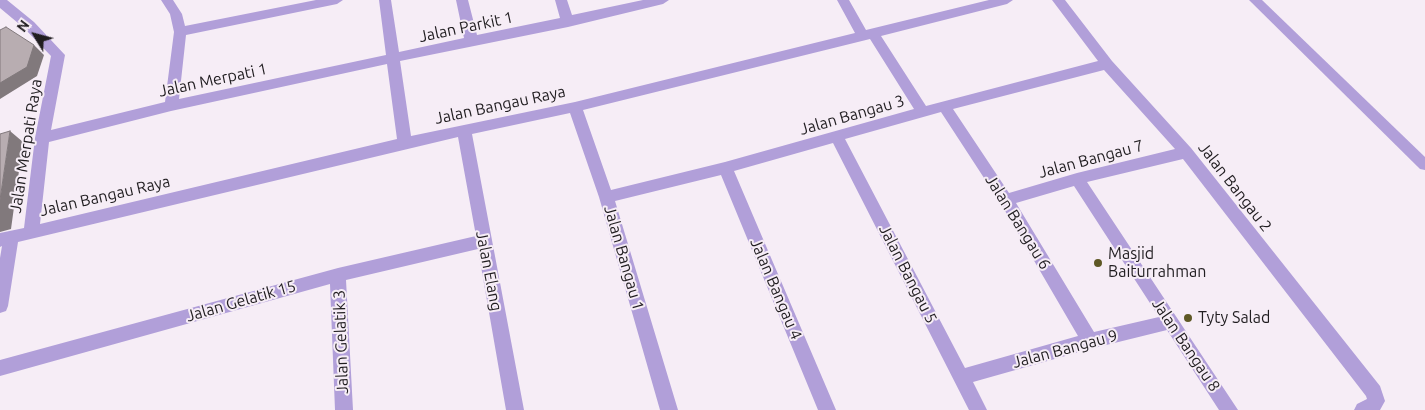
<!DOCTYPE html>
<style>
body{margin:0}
#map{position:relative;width:1425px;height:410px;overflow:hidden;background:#f6edf6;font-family:Ubuntu,sans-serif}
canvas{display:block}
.north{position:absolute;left:10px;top:10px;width:50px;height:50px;-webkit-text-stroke:4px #f6edf6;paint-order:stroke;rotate:307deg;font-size:14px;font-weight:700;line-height:20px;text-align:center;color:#201d20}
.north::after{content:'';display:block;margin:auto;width:18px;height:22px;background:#201d20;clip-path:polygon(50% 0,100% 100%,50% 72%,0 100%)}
</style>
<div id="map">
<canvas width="1425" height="410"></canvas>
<div class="north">N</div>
</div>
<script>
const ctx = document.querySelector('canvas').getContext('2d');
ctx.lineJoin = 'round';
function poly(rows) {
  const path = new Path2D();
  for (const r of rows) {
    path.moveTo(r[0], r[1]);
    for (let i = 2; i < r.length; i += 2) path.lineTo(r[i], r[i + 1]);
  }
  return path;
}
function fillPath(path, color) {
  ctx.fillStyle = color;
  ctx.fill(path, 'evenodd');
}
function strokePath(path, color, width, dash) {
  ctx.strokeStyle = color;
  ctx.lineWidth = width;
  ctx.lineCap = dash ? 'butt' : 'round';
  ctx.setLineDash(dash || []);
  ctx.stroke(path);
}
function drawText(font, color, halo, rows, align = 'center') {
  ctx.font = font + ' Ubuntu,sans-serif';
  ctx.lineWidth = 4;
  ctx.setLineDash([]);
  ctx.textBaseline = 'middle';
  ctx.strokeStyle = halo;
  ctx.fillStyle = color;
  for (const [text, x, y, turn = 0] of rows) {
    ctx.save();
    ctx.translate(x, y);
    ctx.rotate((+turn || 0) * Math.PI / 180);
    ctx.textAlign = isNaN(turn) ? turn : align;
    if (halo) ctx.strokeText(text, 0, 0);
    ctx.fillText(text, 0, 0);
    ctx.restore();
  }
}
fillPath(poly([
 [1249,0,1262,0,1425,157,1425,170,1420,169,1249,0]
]), '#b19fd9');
fillPath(poly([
 [0,0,7,0,34,22,65,55,51,130,165,102,174,32,170,14,161,0,173,0,182,14,185,26,316,0,343,0,337,4,186,35,179,99,386,55,379,0,391,0,399,52,464,38,456,0,468,0,477,35,560,18,555,0,567,0,572,15,643,0,669,0,663,4,568,27,400,61,411,136,575,102,855,33,837,0,849,0,866,30,989,0,1013,0,1007,4,881,36,926,106,1098,61,1052,0,1065,0,1112,61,1191,148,1380,386,1385,401,1380,410,1354,410,1357,404,1367,399,1366,396,1183,159,1087,182,1238,410,1219,410,1167,330,1090,349,973,382,987,410,969,410,833,143,734,171,836,410,818,410,721,175,615,201,678,410,660,410,599,197,570,113,472,134,524,410,506,410,478,249,346,280,353,410,335,410,330,284,0,376,0,360,338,268,476,236,458,137,18,242,8,306,6,311,0,313,0,258,2,246,0,247,0,233,24,228,35,138,51,56,24,28,0,8,0,0],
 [870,39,914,109,725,162,611,190,583,110,870,39],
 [387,64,397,139,40,224,49,142,171,111,387,64],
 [1104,70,1175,149,1077,173,1009,193,953,109,1104,70],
 [941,112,1001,204,1078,336,965,368,845,139,941,112],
 [1074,186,1159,317,1094,332,1016,203,1074,186]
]), '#b19fd9');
fillPath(poly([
 [34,45,44,55,37,76,0,99,0,83],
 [10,131,23,142,11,229,0,232,0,200]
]), '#81797c');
const building = poly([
 [6,27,34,45,27,67,0,83,0,30,6,27],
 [10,131,0,200,0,134,10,131]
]);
fillPath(building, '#b8adb1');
strokePath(building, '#81797c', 1);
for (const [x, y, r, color] of [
 [1098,263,5,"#5e5825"],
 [1188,318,5,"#5e5825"]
]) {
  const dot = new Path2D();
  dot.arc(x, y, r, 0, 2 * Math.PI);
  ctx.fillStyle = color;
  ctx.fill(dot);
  strokePath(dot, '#f6edf6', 2);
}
drawText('16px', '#201d20', '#f6edf6', [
 ["Jalan Parkit 1",466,27,-12],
 ["Jalan Merpati 1",213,80,-12],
 ["Jalan Bangau Raya",500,105,-12],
 ["Jalan Bangau 3",852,115,-16],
 ["Jalan Merpati Raya",26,146,-81],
 ["Jalan Bangau 7",1091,159,-15],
 ["Jalan Bangau 2",1235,187,52],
 ["Jalan Bangau Raya",105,196,-13],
 ["Jalan Bangau 6",1018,222,58],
 ["Jalan Bangau 1",624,258,74],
 ["Jalan Elang",489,271,79],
 ["Jalan Bangau 5",908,274,63],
 ["Jalan Bangau 4",776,289,67],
 ["Jalan Gelatik 15",241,301,-16],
 ["Jalan Gelatik 3",341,342,-92],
 ["Jalan Bangau 8",1186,345,56],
 ["Jalan Bangau 9",1065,349,-15]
]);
drawText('16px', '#201d20', '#f6edf6', [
 ["Masjid",1108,254],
 ["Baiturrahman",1108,272],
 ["Tyty Salad",1198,318]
], 'left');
</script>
